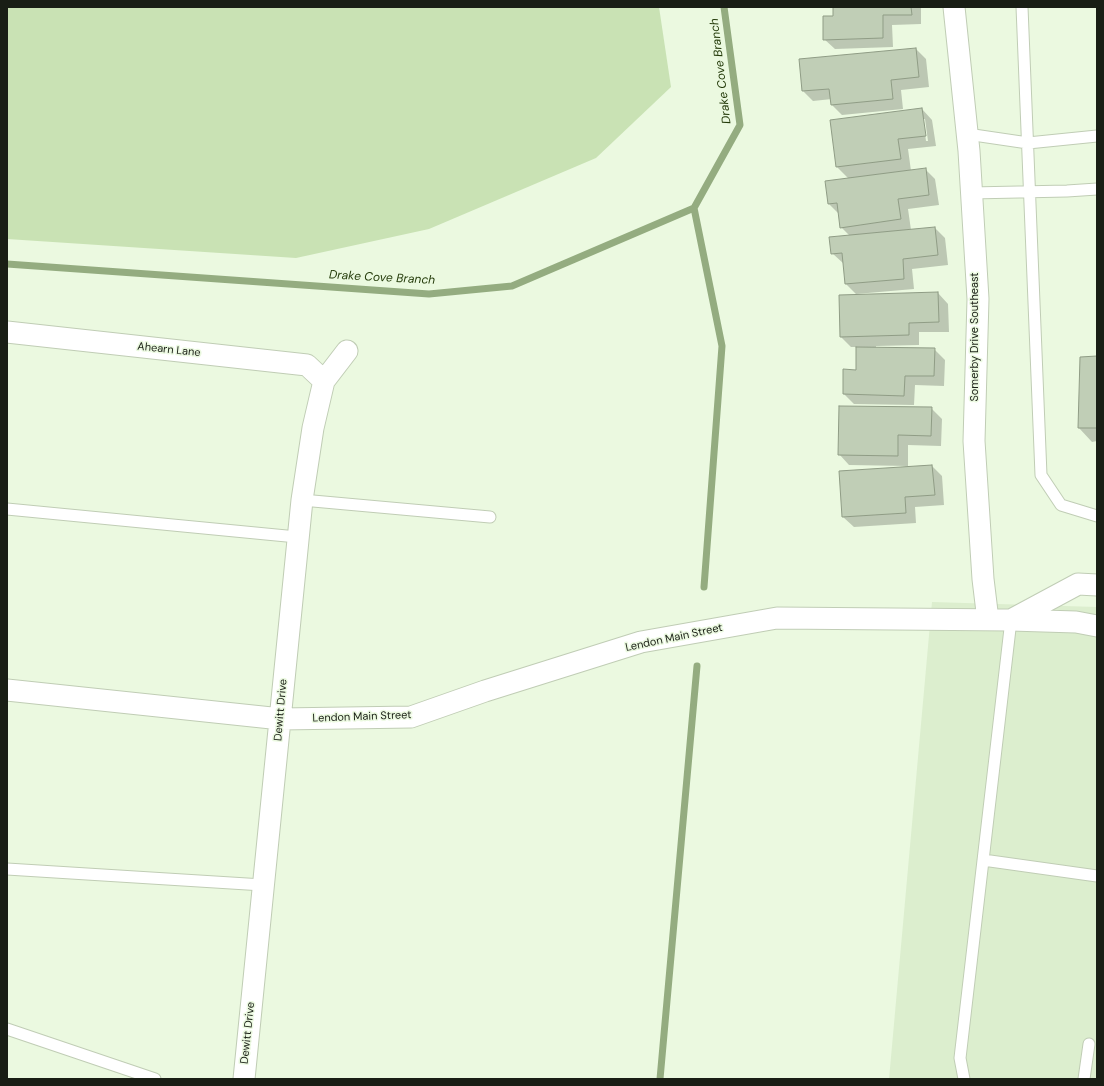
<!DOCTYPE html>
<style>
body{margin:0}
#map{position:relative;width:1104px;height:1086px;overflow:hidden;background:#ebf9e0;font-family:"DM Sans",sans-serif}
canvas{display:block}
.frame{position:absolute;inset:0;border:8px solid #191e15;pointer-events:none}
</style>
<div id="map">
<canvas width="1104" height="1086"></canvas>
<div class="frame"></div>
</div>
<script>
const ctx = document.querySelector('canvas').getContext('2d');
ctx.lineJoin = 'round';
function fillPath(path, color) {
  ctx.fillStyle = color;
  ctx.fill(path, 'evenodd');
}
function poly(rows) {
  const path = new Path2D();
  for (const r of rows) {
    path.moveTo(r[0], r[1]);
    for (let i = 2; i < r.length; i += 2) path.lineTo(r[i], r[i + 1]);
  }
  return path;
}
function strokePath(path, color, width, dash) {
  ctx.strokeStyle = color;
  ctx.lineWidth = width;
  ctx.lineCap = dash ? 'butt' : 'round';
  ctx.setLineDash(dash || []);
  ctx.stroke(path);
}
function drawText(font, color, halo, rows, align = 'center') {
  ctx.font = font + ' "DM Sans",sans-serif';
  ctx.lineWidth = 3;
  ctx.setLineDash([]);
  ctx.textBaseline = 'middle';
  ctx.strokeStyle = halo;
  ctx.fillStyle = color;
  for (const [text, x, y, turn = 0] of rows) {
    ctx.save();
    ctx.translate(x, y);
    ctx.rotate((+turn || 0) * Math.PI / 180);
    ctx.textAlign = isNaN(turn) ? turn : align;
    if (halo) ctx.strokeText(text, 0, 0);
    ctx.fillText(text, 0, 0);
    ctx.restore();
  }
}
fillPath(poly([
 [932,602,1097,607,1097,1079,889,1079]
]), '#dceece');
fillPath(poly([
 [7,7,659,7,671,87,596,158,429,229,296,258,7,239]
]), '#c9e2b4');
fillPath(poly([
 [834,7,921,7,921,24,892,25,893,47,835,49,824,39,834,17],
 [916,49,926,59,929,87,901,90,903,109,842,115,832,105,832,99,813,101,803,91],
 [922,109,932,120,936,146,908,149,911,171,925,169,935,179,939,205,908,209,911,230,935,228,945,238,948,265,912,269,914,289,856,294,846,284,844,264,832,253,850,236,841,227,839,214,829,204,849,179,837,167,831,121],
 [923,119,925,119,928,141,926,141],
 [938,293,948,304,949,332,919,332,919,345,876,346,876,348,934,349,945,360,944,386,915,385,914,405,854,404,844,394,857,371,857,347,851,347,841,337],
 [1097,357,1097,441,1092,442,1079,428,1081,358],
 [931,408,942,419,941,446,908,445,908,466,849,465,839,454],
 [932,466,942,476,944,505,915,507,916,523,854,527,843,517]
]), '#0003');
strokePath(poly([
 [694,208,722,346,704,587],
 [7,264,429,294,512,286,694,208,740,125,724,7],
 [660,1079,697,666]
]), '#94ac80', 7);
const building = poly([
 [833,7,911,7,912,15,883,15,883,38,823,40,823,16,833,16,833,7],
 [916,48,919,77,891,80,893,99,831,105,829,89,802,91,799,59,916,48],
 [922,108,926,136,898,139,901,159,836,167,830,120,922,108],
 [926,168,929,195,898,199,901,219,840,228,837,203,828,204,825,181,926,168],
 [935,227,938,255,903,259,904,279,845,284,842,253,831,254,829,237,935,227],
 [938,292,939,322,909,323,909,335,840,337,839,295,938,292],
 [856,347,935,348,934,376,905,376,904,396,843,394,843,369,856,370,856,347],
 [1097,356,1097,428,1078,428,1080,357,1097,356],
 [839,406,932,407,931,436,898,435,898,456,838,455,839,406],
 [932,465,935,495,905,497,906,513,842,517,839,471,932,465]
]);
fillPath(building, '#c0ceb6');
strokePath(building, '#8f9c85', 1);
const service = poly([
 [1022,7,1041,475,1061,505,1097,516],
 [967,134,1028,143,1097,136],
 [971,193,1067,191,1097,189],
 [302,500,490,517],
 [7,509,297,537],
 [983,860,1097,876],
 [7,869,263,885],
 [7,1029,155,1079],
 [964,1079,960,1058,1011,620],
 [1084,1079,1089,1044]
]);
const minor = poly([
 [954,7,969,151,978,299,974,441,983,579,988,620],
 [7,332,307,365,324,381],
 [1011,620,1076,622,1097,626],
 [7,690,281,719,411,717,485,691,641,642,777,618,1011,620,1078,584,1097,585],
 [244,1079,302,500,313,428,324,381,347,351]
]);
strokePath(service, '#c0cdb5', 13);
strokePath(minor, '#c0cdb5', 23);
strokePath(service, '#fff', 11);
strokePath(minor, '#fff', 21);
drawText('11px', '#191e15', '#ebf9e0', [
 ["Somerby Drive Southeast",975,337,-90],
 ["Ahearn Lane",169,350,6],
 ["Lendon Main Street",674,638,-12],
 ["Dewitt Drive",281,710,-85],
 ["Lendon Main Street",362,717,-2],
 ["Dewitt Drive",248,1033,-84]
]);
drawText('italic 12px', '#253c0b', '#ebf9e0', [
 ["Drake Cove Branch",721,71,-97],
 ["Drake Cove Branch",382,278,3]
]);
</script>
